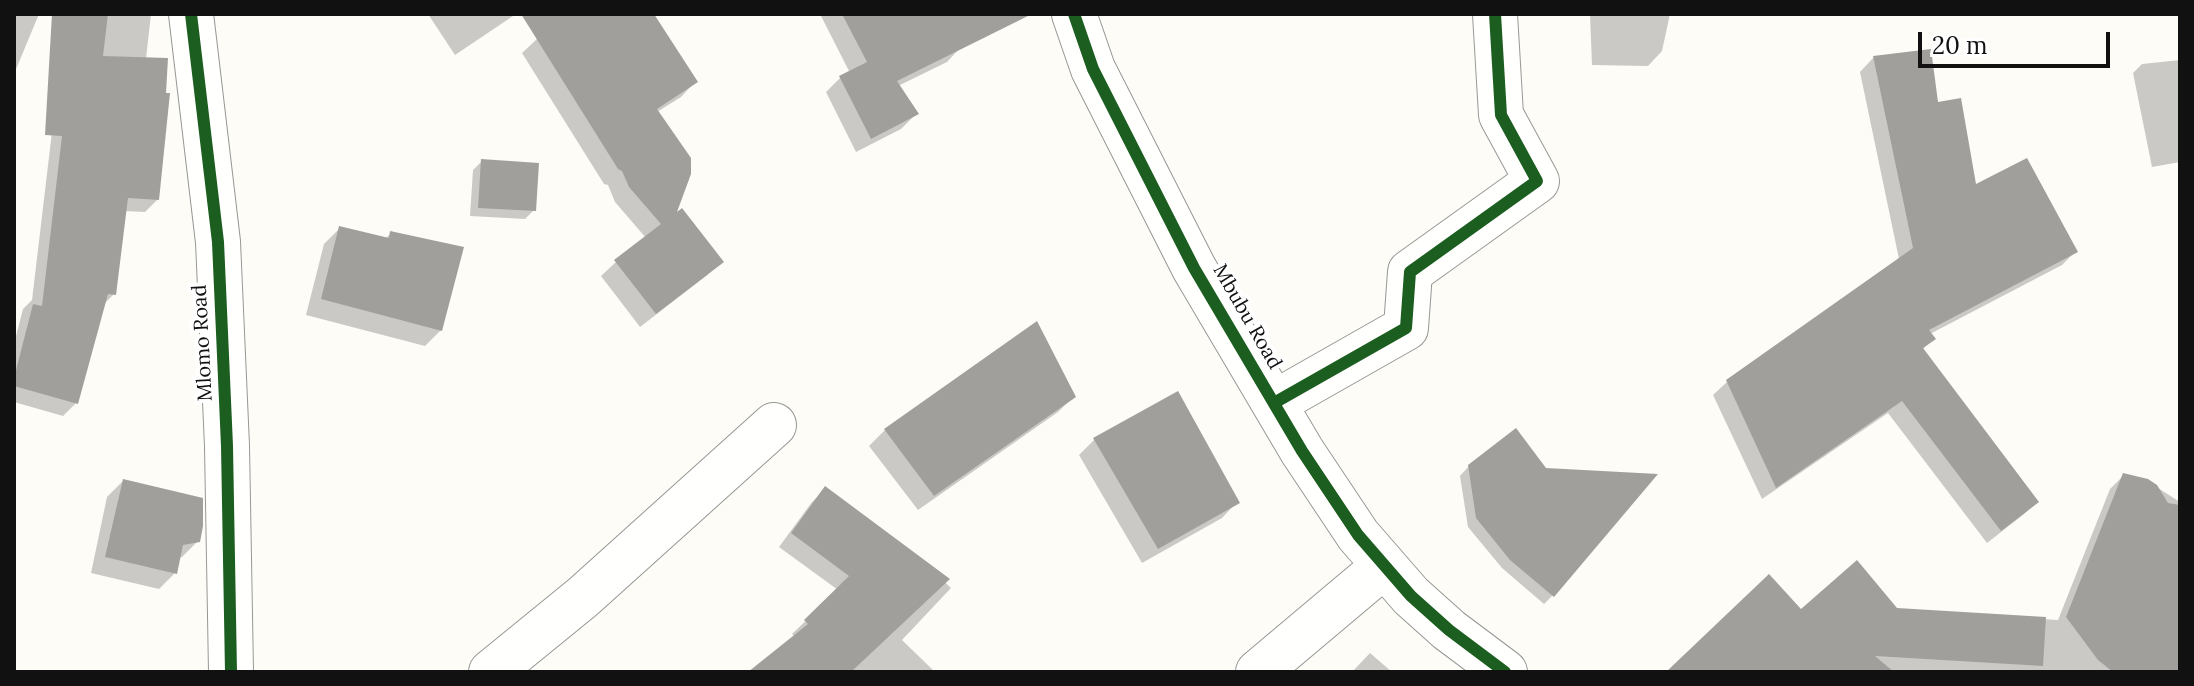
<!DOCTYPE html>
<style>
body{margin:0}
#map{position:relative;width:2194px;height:686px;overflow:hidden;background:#fdfcf7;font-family:Lora,serif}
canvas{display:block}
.frame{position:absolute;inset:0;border:16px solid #111;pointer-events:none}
.scale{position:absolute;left:1918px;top:32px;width:192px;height:36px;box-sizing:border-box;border:4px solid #111;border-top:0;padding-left:10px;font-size:24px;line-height:28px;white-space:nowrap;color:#111;-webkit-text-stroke:6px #fff;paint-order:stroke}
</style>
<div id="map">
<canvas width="2194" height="686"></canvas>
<div class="frame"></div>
<div class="scale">20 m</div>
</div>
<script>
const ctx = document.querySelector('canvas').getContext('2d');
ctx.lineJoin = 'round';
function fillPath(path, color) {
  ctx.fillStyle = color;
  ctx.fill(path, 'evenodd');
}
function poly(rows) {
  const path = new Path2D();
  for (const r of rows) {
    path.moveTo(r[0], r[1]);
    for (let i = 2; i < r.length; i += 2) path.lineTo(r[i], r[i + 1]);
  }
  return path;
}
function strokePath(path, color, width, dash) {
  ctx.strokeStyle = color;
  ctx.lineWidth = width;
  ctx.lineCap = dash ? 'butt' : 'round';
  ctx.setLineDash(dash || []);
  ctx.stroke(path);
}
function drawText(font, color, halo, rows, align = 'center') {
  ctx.font = font + ' Lora,serif';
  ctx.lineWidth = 8;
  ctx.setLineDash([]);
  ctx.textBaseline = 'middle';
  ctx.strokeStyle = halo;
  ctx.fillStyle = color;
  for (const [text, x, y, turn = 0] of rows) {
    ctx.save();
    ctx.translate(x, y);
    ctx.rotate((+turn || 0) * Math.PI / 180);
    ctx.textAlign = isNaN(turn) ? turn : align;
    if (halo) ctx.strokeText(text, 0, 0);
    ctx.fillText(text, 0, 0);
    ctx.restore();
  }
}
fillPath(poly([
 [14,14,39,14,14,74],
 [66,14,151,14,146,59,158,199,145,212,124,211,114,294,102,306,76,403,63,416,14,402,14,344,23,309,32,300],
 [428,14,516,14,455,55],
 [574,14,652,14,695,82,681,97,657,112,672,218,721,262,706,276,640,327,601,276,616,262,646,238,615,202,608,185,604,184,522,53,537,39],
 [820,14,945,14,961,47,947,62,898,86,916,114,901,129,856,152,826,92,841,77,850,73],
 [1590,14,1670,14,1662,51,1648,66,1592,65],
 [1929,51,1936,105,1975,187,2075,252,2062,265,1930,334,1933,339,1922,350,2037,502,2023,515,1987,543,1888,413,1762,499,1713,395,1727,382,1899,259,1860,72,1873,58],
 [2180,60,2180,162,2152,167,2133,73,2142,64],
 [482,161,534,210,525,219,470,216,473,170],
 [340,228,385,239,391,233,441,330,425,346,306,315,324,244],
 [1074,396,1058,412,918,510,869,446,885,430],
 [1095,439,1237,502,1222,518,1142,563,1079,455],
 [1469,466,1553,595,1544,604,1502,568,1468,527,1460,476],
 [2124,475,2147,481,2180,502,2180,672,1707,672,1801,612,1896,610,2058,620,2110,489],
 [123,481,198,541,182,557,178,558,175,573,159,589,91,573,107,497],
 [825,489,927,565,951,588,902,640,935,672,751,672,795,637,792,634,838,590,779,547,812,502],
 [1370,653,1392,672,1352,672]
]), '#0003');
fillPath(poly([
 [52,14,108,14,103,56,168,58,166,93,170,93,159,200,128,198,116,295,108,294,78,404,14,386,14,378,33,304,42,306,62,136,45,135],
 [521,14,654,14,698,82,657,109,691,158,691,174,677,212,682,208,724,262,656,314,614,260,661,224,629,187,622,171,618,169],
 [842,14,1032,14,897,81,919,114,871,139,839,76,867,62],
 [1931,49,1938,102,1961,98,1976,184,2027,158,2078,252,1929,330,1936,339,1923,348,2039,502,2001,531,1902,401,1776,488,1726,380,1913,248,1873,56],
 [481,159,539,163,536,211,478,208],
 [339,226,389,238,390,231,464,247,442,331,321,299],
 [1037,321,1076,397,934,496,884,429],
 [1178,391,1240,503,1158,549,1093,438],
 [1516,428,1546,468,1658,474,1554,597,1510,560,1476,518,1468,465],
 [2123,473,2148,479,2157,485,2168,503,2180,505,2180,672,2113,672,2098,660,2066,617],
 [123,479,203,498,203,526,200,542,183,545,177,574,105,557],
 [825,486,950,579,851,672,748,672,808,624,804,620,849,576,791,533],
 [1857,560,1897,608,2046,617,2043,666,1875,656,1894,672,1666,672,1769,574,1801,609]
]), '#a19f9c');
const minor = poly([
 [191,14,218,242,227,446,231,672],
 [1074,14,1093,69,1194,268,1302,451,1358,535,1411,596,1449,630,1505,672],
 [1274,403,1406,328,1410,272,1537,181,1501,115,1495,14],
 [491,672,583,597,774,425],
 [1258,672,1384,566]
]);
strokePath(minor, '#979795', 46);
strokePath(minor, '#fffffe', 44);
strokePath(poly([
 [191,14,218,242,227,446,231,672],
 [1074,14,1093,69,1194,268,1302,451,1358,535,1411,596,1449,630,1505,672],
 [1274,403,1406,328,1410,272,1537,181,1501,115,1495,14]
]), '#1b5e20', 12);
drawText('20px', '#111', '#fff', [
 ["Mbubu Road",1247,317,60],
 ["Mlomo Road",203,343,-93]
]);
</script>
